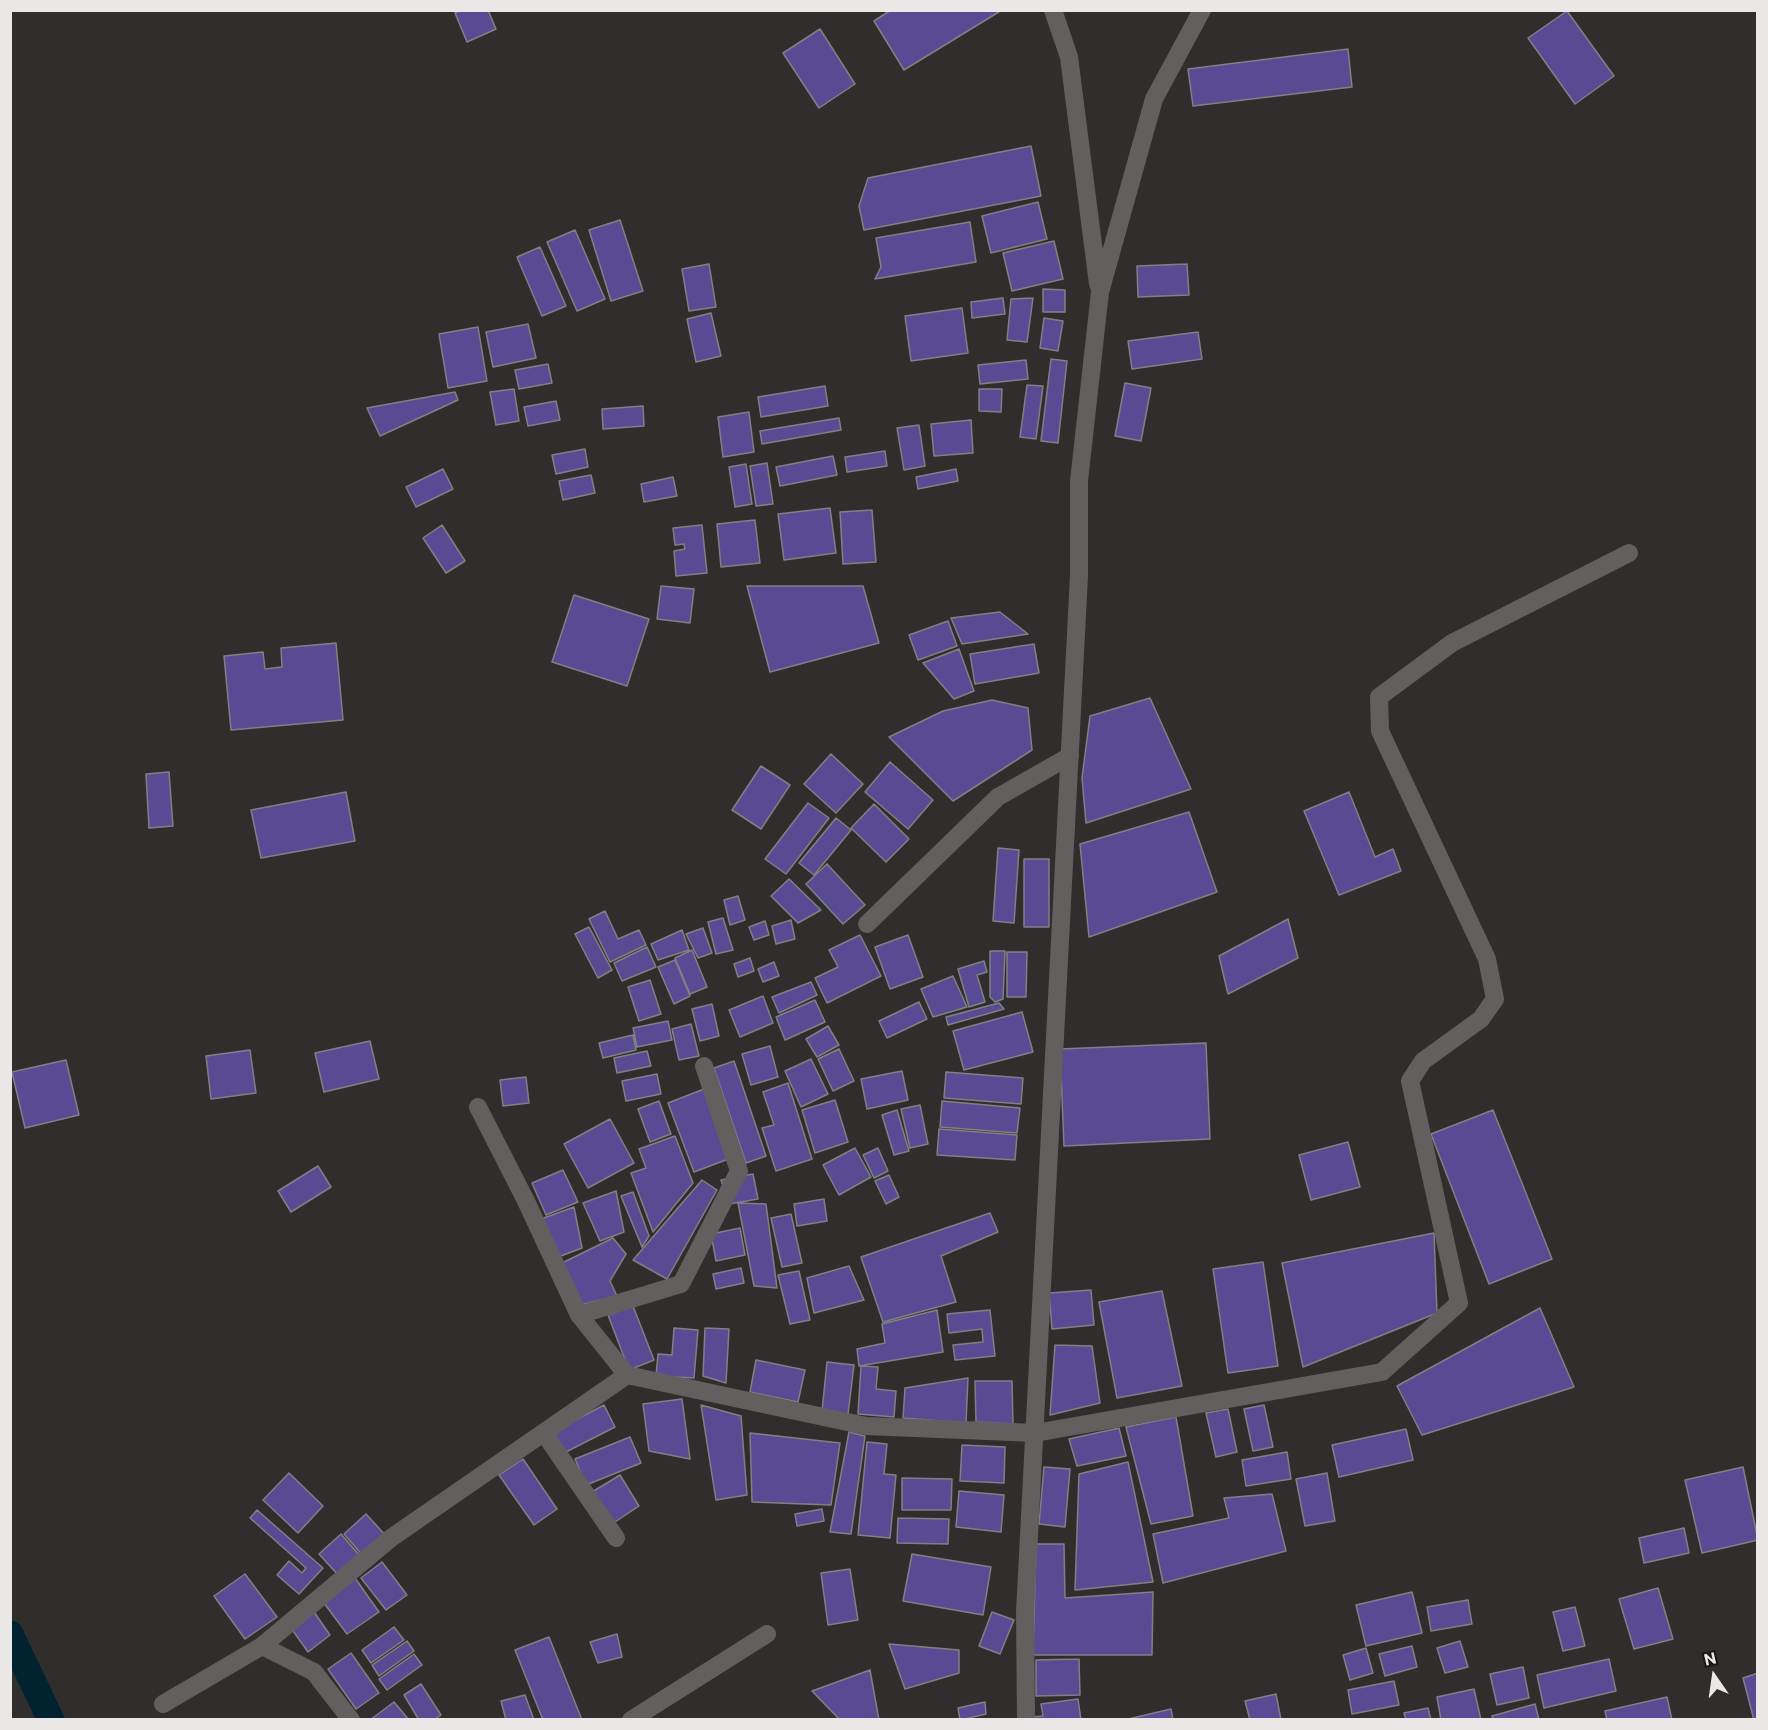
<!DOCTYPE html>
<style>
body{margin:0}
#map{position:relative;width:1768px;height:1730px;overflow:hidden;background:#302e2c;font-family:Commissioner,sans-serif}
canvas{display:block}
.frame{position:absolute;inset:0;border:12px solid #e9e8e6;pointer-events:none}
.north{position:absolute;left:1684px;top:1646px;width:60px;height:60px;-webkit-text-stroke:4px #171616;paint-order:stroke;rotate:347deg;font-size:16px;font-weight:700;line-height:24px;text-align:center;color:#e9e8e6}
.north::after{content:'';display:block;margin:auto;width:21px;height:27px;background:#e9e8e6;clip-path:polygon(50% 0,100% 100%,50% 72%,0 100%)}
</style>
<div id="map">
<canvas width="1768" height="1730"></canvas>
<div class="frame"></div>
<div class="north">N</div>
</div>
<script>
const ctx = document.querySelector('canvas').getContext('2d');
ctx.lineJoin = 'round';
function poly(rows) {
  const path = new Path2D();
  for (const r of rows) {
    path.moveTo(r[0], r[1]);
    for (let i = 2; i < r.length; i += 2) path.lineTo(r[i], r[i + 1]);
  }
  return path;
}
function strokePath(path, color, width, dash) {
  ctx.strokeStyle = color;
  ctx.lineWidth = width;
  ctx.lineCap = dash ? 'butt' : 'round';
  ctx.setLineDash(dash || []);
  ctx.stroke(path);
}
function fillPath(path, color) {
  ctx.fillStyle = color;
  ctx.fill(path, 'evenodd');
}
strokePath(poly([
 [10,1634,51,1720]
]), '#012230', 27);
const building = poly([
 [461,10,488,10,496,29,467,42,455,13,461,10],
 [891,10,1002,10,904,70,874,21,891,10],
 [1567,11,1614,76,1575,104,1528,38,1567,11],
 [820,29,855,84,819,108,783,53,820,29],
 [1348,49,1352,87,1193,106,1188,69,1348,49],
 [1031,146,1041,196,864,230,859,206,868,178,1031,146],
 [1038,202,1047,239,991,253,982,216,1038,202],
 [620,220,643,291,611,301,589,230,620,220],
 [970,222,976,262,875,279,881,267,876,238,970,222],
 [575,230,605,299,577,311,547,242,575,230],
 [1054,241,1063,279,1012,291,1003,253,1054,241],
 [540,247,566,306,542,316,517,257,540,247],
 [709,264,716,307,689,311,682,269,709,264],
 [1187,264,1189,295,1138,297,1137,266,1187,264],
 [1043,289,1065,290,1065,312,1043,312,1043,289],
 [1003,298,1005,314,972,318,971,302,1003,298],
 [1033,298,1027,342,1007,340,1011,299,1033,298],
 [962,308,968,353,911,361,905,316,962,308],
 [711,313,721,356,696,362,687,319,711,313],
 [1044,318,1063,321,1058,351,1040,348,1044,318],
 [528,324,536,358,493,367,486,332,528,324],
 [478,327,487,381,448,388,439,334,478,327],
 [1198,332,1202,359,1132,369,1128,341,1198,332],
 [1051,359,1067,361,1058,443,1041,441,1051,359],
 [1026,360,1028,379,980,384,978,365,1026,360],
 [548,364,552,383,519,389,515,370,548,364],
 [1125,383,1151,388,1141,441,1115,436,1125,383],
 [1027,385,1043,386,1036,439,1020,437,1027,385],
 [825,386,828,406,761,417,758,397,825,386],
 [514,389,519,421,496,425,490,392,514,389],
 [979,389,1002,389,1001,412,979,411,979,389],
 [455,392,458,400,380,436,367,408,455,392],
 [556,401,560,420,528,426,524,407,556,401],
 [643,406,644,426,603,429,602,409,643,406],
 [749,412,754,452,723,457,718,417,749,412],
 [839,418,841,430,762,444,760,431,839,418],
 [971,420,973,453,934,456,931,424,971,420],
 [919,425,925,466,904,470,897,428,919,425],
 [585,449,588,467,556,474,552,455,585,449],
 [885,451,887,466,847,472,845,457,885,451],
 [833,456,837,475,780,486,776,467,833,456],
 [767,463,773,504,756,506,750,466,767,463],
 [746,464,752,504,735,507,729,467,746,464],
 [443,469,453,489,416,507,406,487,443,469],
 [956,469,958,481,918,489,916,477,956,469],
 [591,475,595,493,563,500,559,481,591,475],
 [673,477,677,496,644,502,641,484,673,477],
 [830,508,836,553,784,560,778,514,830,508],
 [872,510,876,562,843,564,840,512,872,510],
 [755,520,760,563,721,567,717,524,755,520],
 [442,525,465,561,446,573,423,538,442,525],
 [702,525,707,573,676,576,674,551,685,549,684,544,675,545,673,528,702,525],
 [661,586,694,589,690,623,657,619,661,586],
 [747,586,863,586,879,643,770,672,747,586],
 [574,595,649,619,627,686,552,662,574,595],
 [1000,612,1028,634,962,644,951,618,1000,612],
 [948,621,957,646,918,660,909,635,948,621],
 [336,643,343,720,231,730,224,656,263,652,265,669,282,667,281,648,336,643],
 [1034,644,1039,673,975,684,970,654,1034,644],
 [959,649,974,691,954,699,923,663,959,649],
 [1150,698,1191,789,1086,823,1082,778,1090,716,1150,698],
 [992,700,1028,708,1032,750,953,801,889,737,943,711,992,700],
 [831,754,863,784,836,813,804,784,831,754],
 [890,762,933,800,908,829,865,792,890,762],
 [761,766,790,785,761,829,732,810,761,766],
 [169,772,173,826,149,828,146,774,169,772],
 [346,792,355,841,261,858,251,810,346,792],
 [1349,792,1375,857,1393,849,1401,871,1339,895,1304,811,1349,792],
 [808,803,829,818,786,874,765,859,808,803],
 [874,804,909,839,886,862,851,828,874,804],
 [1189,812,1217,892,1089,937,1080,844,1189,812],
 [836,818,851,830,814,875,799,863,836,818],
 [998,848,1019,850,1014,923,993,921,998,848],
 [1024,859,1049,859,1049,927,1024,927,1024,859],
 [827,864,865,905,843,924,806,884,827,864],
 [789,879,821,910,798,923,771,896,789,879],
 [738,896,745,920,730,925,724,900,738,896],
 [605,911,618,939,639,930,646,945,610,962,589,919,605,911],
 [723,918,733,950,716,954,708,922,723,918],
 [1288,919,1298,958,1228,994,1219,956,1288,919],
 [791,920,795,939,776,944,772,926,791,920],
 [765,921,769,935,754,940,749,927,765,921],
 [589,927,612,970,598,978,575,934,589,927],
 [703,928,712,953,698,958,686,934,703,928],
 [682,930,689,950,658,960,651,944,682,930],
 [860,935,881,976,827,1003,815,978,838,967,829,950,860,935],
 [908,935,923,977,890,989,875,947,908,935],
 [647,947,656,967,622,981,614,963,647,947],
 [692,950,707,987,690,994,675,958,692,950],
 [990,951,1005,951,1003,999,995,1002,990,997,990,951],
 [1007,952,1027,952,1026,997,1007,997,1007,952],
 [750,958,754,971,738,977,734,964,750,958],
 [675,960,690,996,674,1004,658,967,675,960],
 [984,961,987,972,977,975,985,1002,969,1007,958,969,984,961],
 [774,962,779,976,763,982,758,969,774,962],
 [953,976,967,1007,933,1017,921,989,953,976],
 [650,980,661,1014,639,1021,628,987,650,980],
 [811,982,817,995,779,1013,772,997,811,982],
 [763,996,773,1023,740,1037,729,1010,763,996],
 [815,1000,825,1022,785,1040,776,1017,815,1000],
 [919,1002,927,1019,887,1038,879,1021,919,1002],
 [999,1003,1004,1009,948,1025,946,1017,999,1003],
 [712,1004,719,1036,700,1041,692,1009,712,1004],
 [1022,1012,1033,1052,964,1070,953,1031,1022,1012],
 [668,1021,672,1040,637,1047,633,1028,668,1021],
 [691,1024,699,1056,679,1060,672,1029,691,1024],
 [828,1026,839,1045,817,1057,806,1039,828,1026],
 [633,1035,636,1050,603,1058,599,1043,633,1035],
 [370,1041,379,1079,324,1092,315,1053,370,1041],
 [1206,1043,1210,1139,1064,1146,1060,1049,1206,1043],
 [770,1046,778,1077,751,1085,742,1054,770,1046],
 [839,1049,854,1081,833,1091,818,1059,839,1049],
 [250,1050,256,1093,211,1099,206,1056,250,1050],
 [647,1051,651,1066,617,1073,614,1058,647,1051],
 [811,1059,828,1094,801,1107,785,1071,811,1059],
 [66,1060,79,1115,25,1128,12,1072,66,1060],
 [734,1061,766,1156,746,1163,714,1068,734,1061],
 [902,1071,908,1100,867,1109,861,1079,902,1071],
 [946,1072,1023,1078,1021,1104,944,1098,946,1072],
 [657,1074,661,1094,626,1101,622,1081,657,1074],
 [526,1077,529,1103,503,1106,500,1080,526,1077],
 [788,1083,812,1159,776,1171,762,1128,774,1125,763,1092,788,1083],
 [704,1089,731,1158,694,1172,668,1103,704,1089],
 [835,1100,848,1142,815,1153,802,1110,835,1100],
 [659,1101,671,1134,650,1142,638,1109,659,1101],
 [942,1101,1020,1108,1017,1133,940,1127,942,1101],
 [920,1105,928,1144,910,1148,901,1109,920,1105],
 [897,1110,909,1151,894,1155,882,1115,897,1110],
 [1493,1110,1552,1259,1489,1284,1431,1134,1493,1110],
 [610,1119,634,1163,588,1188,564,1144,610,1119],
 [939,1129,1017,1135,1015,1160,937,1155,939,1129],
 [675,1136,693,1183,653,1232,631,1173,646,1168,639,1149,675,1136],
 [1348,1142,1360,1187,1311,1200,1299,1155,1348,1142],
 [855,1148,871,1177,839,1195,823,1165,855,1148],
 [878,1148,888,1171,874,1178,863,1155,878,1148],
 [318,1166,331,1187,291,1212,278,1191,318,1166],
 [563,1170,578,1202,546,1215,532,1183,563,1170],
 [753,1174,758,1199,729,1204,721,1180,753,1174],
 [889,1175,899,1197,886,1204,875,1181,889,1175],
 [702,1180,717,1190,667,1279,633,1260,702,1180],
 [616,1191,624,1232,600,1241,583,1203,616,1191],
 [633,1192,649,1236,642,1247,621,1196,633,1192],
 [824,1199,827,1221,797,1226,794,1204,824,1199],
 [738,1203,766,1204,777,1288,754,1286,738,1203],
 [574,1207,582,1248,558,1257,541,1219,574,1207],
 [990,1213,998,1232,941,1256,956,1302,883,1322,861,1257,990,1213],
 [791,1214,802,1263,782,1267,771,1218,791,1214],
 [740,1228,745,1255,716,1261,711,1234,740,1228],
 [1434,1233,1437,1313,1303,1367,1282,1263,1434,1233],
 [613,1238,626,1254,610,1281,617,1296,580,1305,560,1264,613,1238],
 [1263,1262,1278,1366,1228,1373,1213,1269,1263,1262],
 [849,1266,864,1300,814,1313,807,1278,849,1266],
 [741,1268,744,1283,716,1289,713,1274,741,1268],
 [799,1271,810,1320,790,1324,778,1275,799,1271],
 [1091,1290,1094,1325,1052,1329,1049,1293,1091,1290],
 [1162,1291,1182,1386,1117,1398,1099,1302,1162,1291],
 [633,1306,654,1360,629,1370,608,1315,633,1306],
 [1540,1308,1574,1387,1422,1435,1397,1386,1540,1308],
 [937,1310,943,1352,859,1366,857,1349,885,1343,882,1324,937,1310],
 [990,1310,995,1356,955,1360,953,1345,983,1342,982,1329,949,1333,947,1314,990,1310],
 [674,1328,698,1330,694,1378,656,1376,658,1354,672,1355,674,1328],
 [705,1328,729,1329,726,1383,703,1376,705,1328],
 [1055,1345,1092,1346,1100,1403,1050,1415,1055,1345],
 [756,1360,805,1370,798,1402,750,1392,756,1360],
 [827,1362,854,1365,848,1414,822,1411,827,1362],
 [861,1366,878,1367,876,1389,896,1391,894,1417,858,1414,861,1366],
 [968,1378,966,1423,903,1418,905,1388,968,1378],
 [975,1381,1012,1381,1013,1424,976,1422,975,1381],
 [682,1399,690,1459,649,1451,643,1404,682,1399],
 [604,1405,615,1427,564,1453,553,1432,604,1405],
 [701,1405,741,1416,747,1495,716,1500,701,1405],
 [1264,1405,1273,1447,1253,1451,1244,1409,1264,1405],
 [1228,1409,1237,1452,1216,1457,1206,1413,1228,1409],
 [1176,1417,1193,1516,1151,1524,1126,1427,1176,1417],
 [1119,1428,1126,1456,1077,1466,1069,1439,1119,1428],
 [1406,1429,1413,1460,1339,1477,1332,1445,1406,1429],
 [849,1432,865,1436,851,1534,830,1532,849,1432],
 [750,1433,840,1443,831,1505,752,1502,750,1433],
 [630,1437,641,1463,586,1485,575,1459,630,1437],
 [867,1442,887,1444,884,1474,896,1475,890,1538,858,1535,867,1442],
 [962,1445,1005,1447,1004,1483,960,1481,962,1445],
 [1287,1452,1291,1479,1246,1486,1242,1460,1287,1452],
 [523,1459,557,1509,534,1525,499,1475,523,1459],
 [1128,1462,1153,1582,1075,1590,1079,1474,1128,1462],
 [1044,1467,1070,1469,1065,1527,1039,1524,1044,1467],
 [1743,1467,1758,1540,1702,1553,1685,1480,1743,1467],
 [289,1473,323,1506,298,1533,263,1500,289,1473],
 [1327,1473,1335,1521,1305,1526,1296,1479,1327,1473],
 [620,1475,639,1506,612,1524,592,1492,620,1475],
 [902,1478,952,1479,951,1510,902,1510,902,1478],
 [959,1491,1004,1495,1001,1532,956,1527,959,1491],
 [1272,1494,1286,1551,1163,1583,1153,1534,1229,1518,1224,1498,1272,1494],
 [822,1509,824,1521,797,1526,795,1514,822,1509],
 [257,1510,323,1568,299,1594,277,1575,289,1561,302,1573,306,1568,250,1518,257,1510],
 [366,1514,387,1537,364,1557,344,1534,366,1514],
 [898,1518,949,1519,948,1544,897,1543,898,1518],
 [1684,1528,1689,1553,1644,1563,1639,1538,1684,1528],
 [341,1534,361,1557,339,1576,319,1554,341,1534],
 [1036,1544,1064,1544,1065,1598,1153,1592,1152,1655,1033,1655,1036,1544],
 [912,1554,991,1567,983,1615,903,1601,912,1554],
 [382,1562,407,1595,386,1610,361,1578,382,1562],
 [850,1569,858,1620,828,1625,821,1573,850,1569],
 [245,1574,277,1617,245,1639,214,1596,245,1574],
 [355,1578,379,1612,347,1634,324,1603,355,1578],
 [1658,1588,1673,1639,1634,1649,1619,1599,1658,1588],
 [1412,1592,1422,1633,1366,1646,1356,1605,1412,1592],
 [1468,1600,1472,1624,1431,1631,1427,1607,1468,1600],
 [1575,1607,1585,1646,1563,1651,1553,1612,1575,1607],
 [314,1612,330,1635,308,1652,291,1628,314,1612],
 [992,1612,1014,1620,1000,1654,979,1646,992,1612],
 [394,1627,404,1640,371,1663,362,1650,394,1627],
 [617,1634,622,1657,598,1663,590,1642,617,1634],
 [549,1637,582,1720,543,1720,515,1650,549,1637],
 [407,1641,414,1651,379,1676,372,1665,407,1641],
 [1460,1641,1468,1667,1445,1673,1437,1648,1460,1641],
 [889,1644,959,1650,959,1673,905,1689,889,1644],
 [1412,1646,1417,1667,1385,1676,1379,1654,1412,1646],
 [1366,1648,1373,1673,1350,1680,1343,1655,1366,1648],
 [351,1653,379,1693,356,1709,328,1669,351,1653],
 [414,1654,422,1665,387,1690,379,1679,414,1654],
 [1079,1659,1080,1695,1036,1696,1036,1660,1079,1659],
 [1609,1659,1616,1691,1544,1708,1537,1675,1609,1659],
 [1523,1667,1529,1698,1497,1705,1490,1674,1523,1667],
 [870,1670,879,1720,840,1720,812,1691,870,1670],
 [1758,1673,1758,1720,1754,1720,1743,1678,1758,1673],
 [1394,1681,1399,1705,1352,1714,1348,1690,1394,1681],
 [421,1684,441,1715,434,1720,419,1720,404,1695,421,1684],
 [1474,1689,1481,1720,1441,1720,1437,1697,1474,1689],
 [1276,1694,1281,1720,1250,1720,1245,1701,1276,1694],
 [525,1695,534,1720,506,1720,501,1701,525,1695],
 [1667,1697,1672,1720,1607,1720,1605,1711,1667,1697],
 [1078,1699,1081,1720,1031,1720,1031,1717,1043,1716,1041,1704,1078,1699],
 [394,1702,409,1720,370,1720,394,1702],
 [985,1702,986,1714,960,1720,958,1708,985,1702],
 [1535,1704,1539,1720,1493,1720,1492,1716,1535,1704],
 [1428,1708,1431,1720,1406,1720,1404,1713,1428,1708],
 [1171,1709,1173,1720,1124,1720,1171,1709]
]);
fillPath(building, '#584b94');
strokePath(building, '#808083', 1.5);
strokePath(poly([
 [1053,10,1069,57,1098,284],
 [867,924,998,797,1070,756],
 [478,1107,526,1201,579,1315,627,1375,866,1426,1035,1433,1382,1372,1459,1303,1410,1081,1423,1061,1481,1019,1495,999,1487,959,1380,731,1379,697,1452,643,1629,553],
 [579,1315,681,1284,739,1171,704,1066],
 [544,1433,616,1538],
 [262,1646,314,1672,351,1720],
 [163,1704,262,1646,391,1538,627,1375],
 [631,1720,767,1634],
 [1026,1720,1025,1612,1079,576,1079,481,1100,292,1154,99,1202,10]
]), '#61605f', 18);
</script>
